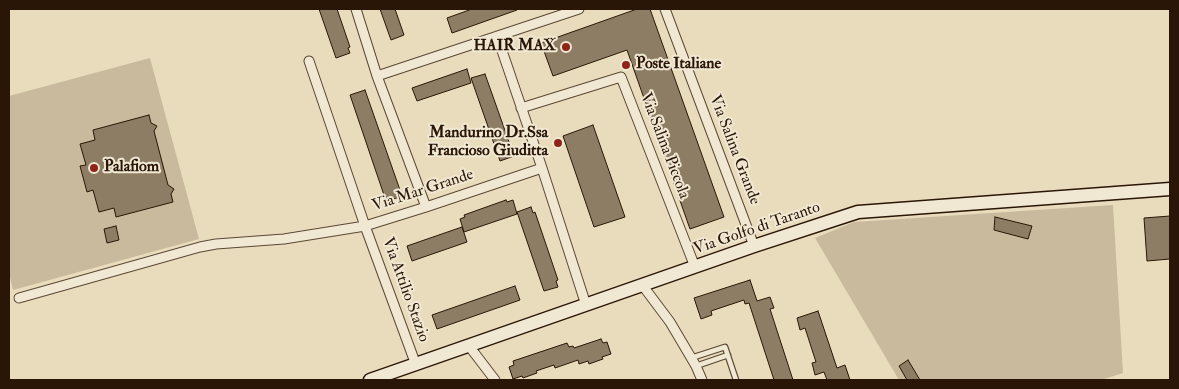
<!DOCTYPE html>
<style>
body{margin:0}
#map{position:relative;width:1179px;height:389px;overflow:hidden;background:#e9dcbc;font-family:"IM FELL Double Pica",serif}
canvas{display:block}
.frame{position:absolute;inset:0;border:10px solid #2a1606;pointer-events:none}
</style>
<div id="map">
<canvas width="1179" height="389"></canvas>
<div class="frame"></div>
</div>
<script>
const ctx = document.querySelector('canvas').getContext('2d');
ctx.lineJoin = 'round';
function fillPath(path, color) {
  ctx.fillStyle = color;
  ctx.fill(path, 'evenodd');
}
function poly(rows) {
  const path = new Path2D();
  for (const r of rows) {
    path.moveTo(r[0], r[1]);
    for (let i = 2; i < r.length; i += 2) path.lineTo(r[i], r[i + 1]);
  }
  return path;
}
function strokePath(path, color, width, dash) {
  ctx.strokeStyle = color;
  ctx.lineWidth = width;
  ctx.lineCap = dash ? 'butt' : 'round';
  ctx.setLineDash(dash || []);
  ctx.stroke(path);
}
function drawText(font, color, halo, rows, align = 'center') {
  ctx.font = font + ' "IM FELL Double Pica",serif';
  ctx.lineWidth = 4;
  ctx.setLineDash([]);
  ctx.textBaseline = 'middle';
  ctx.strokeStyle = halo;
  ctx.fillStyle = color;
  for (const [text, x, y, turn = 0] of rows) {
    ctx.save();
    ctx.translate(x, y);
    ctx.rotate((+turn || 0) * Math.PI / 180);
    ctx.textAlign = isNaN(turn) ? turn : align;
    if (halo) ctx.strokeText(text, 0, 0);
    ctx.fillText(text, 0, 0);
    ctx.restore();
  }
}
fillPath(poly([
 [150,58,199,239,13,290,9,273,9,96],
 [1113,205,1123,373,1101,380,899,380,815,238,854,222]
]), '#c9ba9d');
const building = poly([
 [319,9,337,9,350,47,348,48,350,53,336,58,319,9],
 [380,9,395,9,404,35,391,40,380,9],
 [472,9,517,9,517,10,452,33,447,18,472,9],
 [637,9,650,9,724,217,690,229,627,50,553,76,541,43,637,9],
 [467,69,471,83,417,101,412,88,467,69],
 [485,74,514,156,500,161,471,78,485,74],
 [365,90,400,190,399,191,400,197,386,201,350,95,365,90],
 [149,115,151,123,157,126,154,131,168,185,174,189,171,194,173,202,116,217,114,208,99,212,93,190,87,192,80,166,86,165,80,144,95,140,93,130,149,115],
 [593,125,625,217,594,227,563,136,593,125],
 [506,200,507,202,513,200,517,214,464,232,460,219,465,217,464,215,506,200],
 [531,207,533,213,535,212,558,280,556,281,558,287,544,291,517,212,531,207],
 [1170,216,1170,259,1147,261,1144,218,1170,216],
 [995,217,1032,226,1028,239,994,230,995,217],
 [116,226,119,240,107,243,104,229,116,226],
 [462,227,467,242,412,261,407,246,462,227],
 [750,280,757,301,770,297,774,308,770,309,793,380,774,380,749,303,745,304,744,300,711,311,712,315,701,319,694,298,750,280],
 [515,286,520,300,437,329,432,315,515,286],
 [818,311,837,368,845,365,850,380,827,380,824,372,815,375,812,363,816,362,805,328,800,330,797,318,818,311],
 [601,339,603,343,607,342,611,354,602,357,603,359,589,364,588,361,579,364,578,360,555,368,554,365,536,371,537,373,523,378,522,376,513,379,509,367,514,365,513,361,567,343,569,347,573,346,574,348,601,339],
 [908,360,920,380,907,380,899,366,908,360]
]);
fillPath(building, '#8d7d65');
strokePath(building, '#2a1606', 1);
const lane = poly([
 [691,358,725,347,736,380],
 [696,366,728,355]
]);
const street = poly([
 [356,9,377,76,426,207],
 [665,9,754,246],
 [497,36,542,168,586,305],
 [309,61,365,226,416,365],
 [377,76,579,9],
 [521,108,621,77,695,267],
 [643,286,670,322,696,366,702,380],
 [19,298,200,247,216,244,284,239,365,226,426,207,542,168],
 [469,346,495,380]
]);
const secondary = poly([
 [370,380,754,246,858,212,1170,189]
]);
strokePath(lane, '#5a4834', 7);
strokePath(street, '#5a4834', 11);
strokePath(secondary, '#2a1606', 15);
strokePath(lane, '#f1e8d3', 4.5);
strokePath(street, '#f1e8d3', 9);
strokePath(secondary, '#f1e8d3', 12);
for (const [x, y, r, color] of [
 [566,47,5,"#8f2418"],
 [626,65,5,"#8f2418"],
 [558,143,5,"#8f2418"],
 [94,168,5,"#8f2418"]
]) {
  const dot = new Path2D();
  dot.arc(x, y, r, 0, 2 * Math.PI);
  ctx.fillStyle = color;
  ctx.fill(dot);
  strokePath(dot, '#f1e8d3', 2);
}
drawText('bold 16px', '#2a1606', '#f1e8d3', [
 ["HAIR MAX",556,47],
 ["Poste Italiane",636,65,"left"],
 ["Mandurino Dr.Ssa",548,134],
 ["Francioso Giuditta",548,152],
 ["Palafiom",104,168,"left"]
], 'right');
drawText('16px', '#2a1606', '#f1e8d3', [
 ["Via Salina Piccola",664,146,69],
 ["Via Salina Grande",734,150,69],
 ["Via Mar Grande",423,191,-18],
 ["Via Golfo di Taranto",757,229,-19],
 ["Via Attilio Stazio",405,290,70]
]);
</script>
